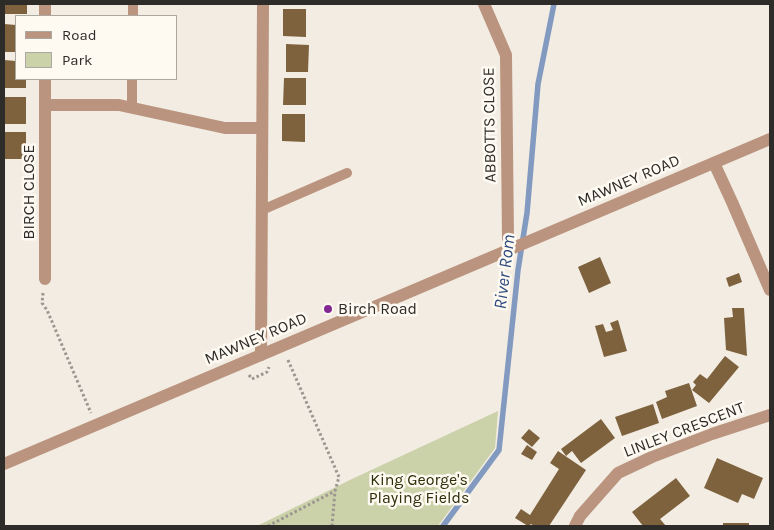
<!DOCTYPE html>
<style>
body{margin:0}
#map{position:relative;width:774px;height:530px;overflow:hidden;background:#f2ece3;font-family:Karla,sans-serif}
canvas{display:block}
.frame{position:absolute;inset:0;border:5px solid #2e2c29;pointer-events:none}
.legend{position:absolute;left:15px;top:15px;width:162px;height:65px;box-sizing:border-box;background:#fefaf2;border:1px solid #aba8a2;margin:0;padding:6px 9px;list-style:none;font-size:15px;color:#2e2c29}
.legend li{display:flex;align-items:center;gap:10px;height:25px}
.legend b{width:25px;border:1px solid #aba8a2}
</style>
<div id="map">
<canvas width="774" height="530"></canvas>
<div class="frame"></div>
<ul class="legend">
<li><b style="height:6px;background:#ba947e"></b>Road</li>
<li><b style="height:14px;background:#cbd1a9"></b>Park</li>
</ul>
</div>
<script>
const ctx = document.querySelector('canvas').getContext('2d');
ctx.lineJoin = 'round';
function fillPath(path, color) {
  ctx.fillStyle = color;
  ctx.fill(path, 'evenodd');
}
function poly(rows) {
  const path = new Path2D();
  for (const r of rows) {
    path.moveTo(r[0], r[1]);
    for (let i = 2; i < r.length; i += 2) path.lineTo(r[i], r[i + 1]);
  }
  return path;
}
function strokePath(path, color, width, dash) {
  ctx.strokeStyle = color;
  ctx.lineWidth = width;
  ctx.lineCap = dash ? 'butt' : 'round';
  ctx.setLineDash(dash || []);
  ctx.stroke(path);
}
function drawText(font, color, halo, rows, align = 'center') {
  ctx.font = font + ' Karla,sans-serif';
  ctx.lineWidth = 5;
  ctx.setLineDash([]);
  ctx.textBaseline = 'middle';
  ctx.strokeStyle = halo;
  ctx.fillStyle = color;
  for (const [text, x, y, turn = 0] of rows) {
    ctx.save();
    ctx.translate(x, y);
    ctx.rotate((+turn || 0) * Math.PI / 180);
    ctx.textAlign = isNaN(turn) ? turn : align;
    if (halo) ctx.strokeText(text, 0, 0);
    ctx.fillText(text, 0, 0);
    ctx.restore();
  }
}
fillPath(poly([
 [498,411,495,448,438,526,257,526,352,479]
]), '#cbd1a9');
strokePath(poly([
 [443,526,499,450,518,270,527,213,538,84,554,4]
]), '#8299c0', 5.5);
fillPath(poly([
 [4,4,27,4,27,14,4,14],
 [283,9,306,9,306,37,283,36],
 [4,24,16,25,16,52,4,52],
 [286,44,309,45,308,72,286,72],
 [4,60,16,61,16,79,26,79,26,88,4,88],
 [284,78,306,78,306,105,283,105],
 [4,97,26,97,26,124,4,124],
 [282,114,305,114,305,142,282,141],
 [4,132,26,132,26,159,4,159],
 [600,257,611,283,589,293,578,267],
 [739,273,742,282,729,287,726,278],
 [732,308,744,308,747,356,726,350,724,318,733,317],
 [618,320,627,351,604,357,595,326,603,324,606,332,613,330,610,323],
 [725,356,739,367,709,403,692,390,696,385,693,382,700,374,707,379],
 [689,383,697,406,662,419,656,402,667,397,665,391],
 [653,404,659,423,622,436,615,417],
 [601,419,615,438,581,463,572,451,566,456,561,449],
 [529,429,540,438,532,447,521,438],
 [527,445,537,452,532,460,521,454],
 [558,451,586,470,549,526,534,526,531,524,528,526,515,518,521,509,530,515,559,469,550,463],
 [717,458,763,478,754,499,742,494,738,503,704,488],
 [676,478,690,496,660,519,666,526,643,526,632,512],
 [723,523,749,523,749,526,723,526]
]), '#7e623d');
strokePath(poly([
 [43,293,42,303,47,310,91,413],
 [288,360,339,477,335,491,332,526],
 [249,375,252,379,267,372,269,367],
 [268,526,335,491]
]), '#9b9690', 3, [2.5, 2.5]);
strokePath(poly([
 [133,16,133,4],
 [132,108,132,79],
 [262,210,347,173]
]), '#ba947e', 10);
strokePath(poly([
 [45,4,45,16],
 [484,4,506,55,508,238,511,249],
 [45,105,119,105,225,128,262,128],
 [714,163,732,202,770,290],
 [45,279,45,79],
 [261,355,263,4],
 [575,526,580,516,618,473,652,457,712,434,770,415]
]), '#ba947e', 12);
strokePath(poly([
 [4,464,770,139]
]), '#ba947e', 12);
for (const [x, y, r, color] of [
 [328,309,5,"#832792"]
]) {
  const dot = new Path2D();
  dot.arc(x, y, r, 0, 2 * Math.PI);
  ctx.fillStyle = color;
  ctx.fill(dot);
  strokePath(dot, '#fefaf2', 2);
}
drawText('16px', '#2e2c29', '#fefaf2', [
 ["ABBOTTS CLOSE",490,125,-91],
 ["MAWNEY ROAD",629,181,-23],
 ["BIRCH CLOSE",29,192,-90],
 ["MAWNEY ROAD",256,339,-23],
 ["LINLEY CRESCENT",684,430,-21]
]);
drawText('16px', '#2e2c29', '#fefaf2', [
 ["Birch Road",338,309]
], 'left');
drawText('16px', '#2b2e08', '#fefaf2', [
 ["King George's",419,480],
 ["Playing Fields",419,498]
]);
drawText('italic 18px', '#2e4b7f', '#fefaf2', [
 ["River Rom",505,272,-83]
]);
</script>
